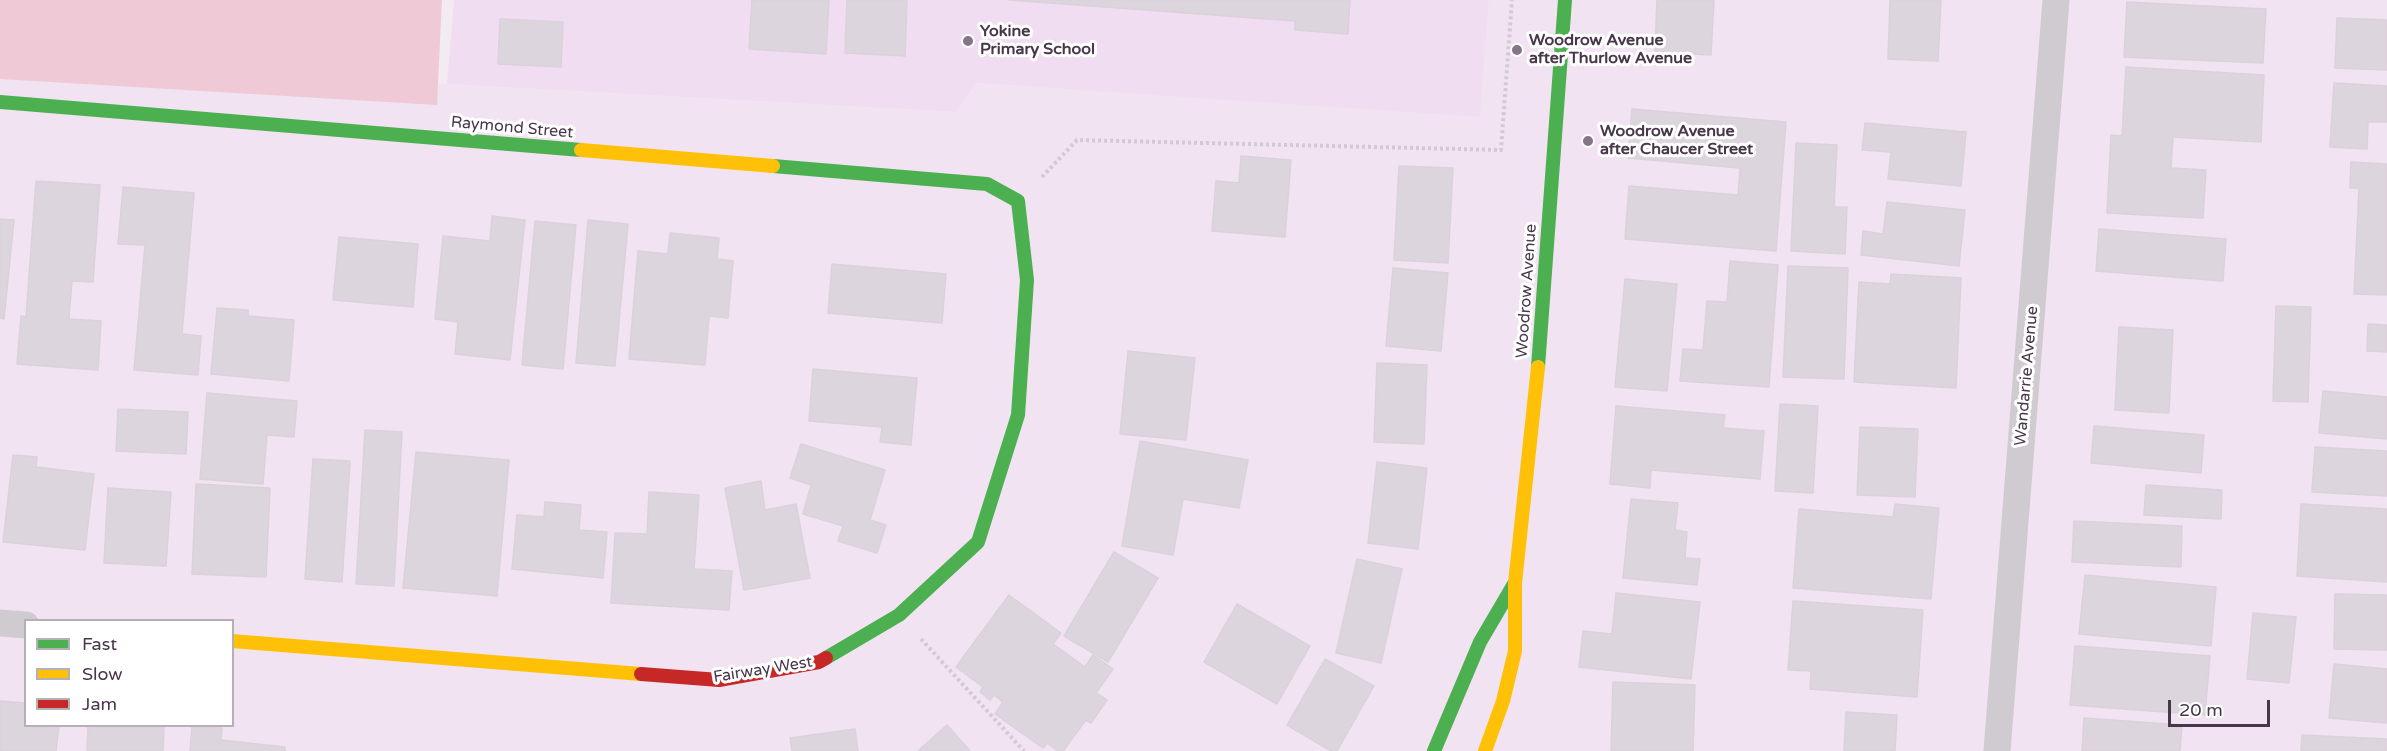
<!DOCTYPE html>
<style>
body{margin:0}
#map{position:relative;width:2387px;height:751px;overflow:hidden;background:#f2ecf2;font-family:"Varela Round",sans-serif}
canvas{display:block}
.legend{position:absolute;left:24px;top:619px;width:210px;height:108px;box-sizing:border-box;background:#fff;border:2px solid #b6afb7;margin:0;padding:8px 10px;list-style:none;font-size:18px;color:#48364a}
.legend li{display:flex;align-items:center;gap:12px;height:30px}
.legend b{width:30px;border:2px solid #b6afb7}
.scale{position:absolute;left:2168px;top:700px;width:102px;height:27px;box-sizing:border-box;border:3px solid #48364a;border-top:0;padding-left:8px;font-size:18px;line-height:21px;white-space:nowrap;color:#48364a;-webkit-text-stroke:4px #fff;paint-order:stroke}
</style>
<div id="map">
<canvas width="2387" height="751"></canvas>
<ul class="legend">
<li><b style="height:8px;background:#4caf50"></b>Fast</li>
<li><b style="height:8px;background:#ffc107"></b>Slow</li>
<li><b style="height:8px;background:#c62828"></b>Jam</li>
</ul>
<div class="scale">20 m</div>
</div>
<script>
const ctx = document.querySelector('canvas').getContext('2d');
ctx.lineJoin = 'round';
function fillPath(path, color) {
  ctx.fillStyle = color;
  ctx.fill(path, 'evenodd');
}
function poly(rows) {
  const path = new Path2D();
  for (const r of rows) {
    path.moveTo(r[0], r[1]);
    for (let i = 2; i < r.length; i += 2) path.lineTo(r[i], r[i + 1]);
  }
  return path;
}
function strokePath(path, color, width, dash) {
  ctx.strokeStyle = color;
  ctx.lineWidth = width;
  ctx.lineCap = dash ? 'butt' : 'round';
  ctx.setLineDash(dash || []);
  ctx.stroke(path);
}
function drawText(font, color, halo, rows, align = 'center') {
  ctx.font = font + ' "Varela Round",sans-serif';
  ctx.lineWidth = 6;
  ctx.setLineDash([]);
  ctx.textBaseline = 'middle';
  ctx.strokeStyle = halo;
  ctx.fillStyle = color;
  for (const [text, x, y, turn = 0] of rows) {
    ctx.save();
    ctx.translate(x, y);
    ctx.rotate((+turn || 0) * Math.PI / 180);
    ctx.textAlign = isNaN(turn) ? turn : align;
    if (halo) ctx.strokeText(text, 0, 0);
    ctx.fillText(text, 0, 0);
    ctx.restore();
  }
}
fillPath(poly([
 [1489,0,2387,0,2387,751,0,751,0,74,447,84,956,112,977,83,1480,116],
 [26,620,232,620,232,726,26,726]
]), '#f1e3f1');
fillPath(poly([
 [454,0,1489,0,1480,117,977,83,956,112,447,84]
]), '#f1ddf1');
fillPath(poly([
 [0,0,442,0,437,105,0,79]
]), '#f0c9d6');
const building = poly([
 [752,0,829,0,826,54,749,49,752,0],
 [847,0,907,0,905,56,845,53,847,0],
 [1009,0,1350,0,1348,34,1295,30,1295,21,1009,0],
 [1657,0,1714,0,1711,55,1655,52,1657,0],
 [1890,0,1941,0,1938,61,1888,59,1890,0],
 [2127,2,2266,9,2263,63,2124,57,2127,2],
 [2337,18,2387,20,2387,70,2335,68,2337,18],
 [500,19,563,22,561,67,498,64,500,19],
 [2126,67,2264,75,2261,142,2173,137,2171,168,2206,170,2203,218,2107,213,2111,135,2122,136,2126,67],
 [2334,83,2387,86,2387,122,2368,122,2367,149,2330,147,2334,83],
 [1632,109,1786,122,1776,251,1625,239,1629,186,1738,195,1740,168,1628,158,1632,109],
 [1865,123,1966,132,1961,186,1888,179,1891,152,1862,150,1865,123],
 [1796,143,1837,145,1834,207,1847,207,1845,254,1791,251,1796,143],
 [1241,156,1291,160,1285,237,1212,231,1216,181,1239,183,1241,156],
 [2351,162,2387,164,2387,295,2354,294,2359,188,2350,188,2351,162],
 [1399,166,1453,168,1448,263,1394,260,1399,166],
 [36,181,100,185,93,282,72,281,69,319,101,321,98,370,17,364,21,316,26,317,36,181],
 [123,187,194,193,182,334,201,336,198,375,134,370,145,245,118,244,123,187],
 [1887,202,1965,210,1959,266,1861,255,1863,231,1883,234,1887,202],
 [492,216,525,220,510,360,455,354,458,322,435,319,443,236,490,241,492,216],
 [0,219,14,220,4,319,0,318,0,219],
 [588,220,628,224,615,366,576,363,588,220],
 [535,221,576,225,563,369,522,365,535,221],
 [2099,229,2226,239,2223,281,2096,271,2099,229],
 [670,233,719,238,717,259,733,261,728,318,709,316,705,365,629,359,638,251,668,254,670,233],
 [339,237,418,244,413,307,333,300,339,237],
 [1730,261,1778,265,1769,387,1680,381,1683,349,1703,350,1707,301,1727,302,1730,261],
 [832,264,946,274,942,323,828,313,832,264],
 [1788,266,1848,268,1844,379,1783,377,1788,266],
 [1393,268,1448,273,1441,351,1386,346,1393,268],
 [1891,274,1961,278,1956,388,1854,382,1859,282,1890,284,1891,274],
 [1625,279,1677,284,1667,391,1615,387,1625,279],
 [2276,306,2311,307,2308,402,2273,401,2276,306],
 [217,308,248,310,248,316,294,320,289,381,211,374,217,308],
 [2368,324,2387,325,2387,352,2367,351,2368,324],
 [2119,327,2173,330,2169,413,2115,410,2119,327],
 [1128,351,1195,358,1186,440,1120,434,1128,351],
 [1377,363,1427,365,1424,444,1374,442,1377,363],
 [813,369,917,378,911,445,880,442,882,427,809,421,813,369],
 [2323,391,2387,397,2387,439,2319,433,2323,391],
 [207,393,297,401,294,437,267,435,263,484,200,479,207,393],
 [1780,404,1818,406,1813,493,1775,491,1780,404],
 [1616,406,1725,415,1723,428,1764,431,1760,479,1651,470,1650,488,1610,484,1616,406],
 [118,409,188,412,186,454,116,451,118,409],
 [2094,426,2204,435,2201,473,2091,463,2094,426],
 [1860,427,1918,429,1915,497,1857,495,1860,427],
 [365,430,402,432,394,586,356,584,365,430],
 [1140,441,1248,460,1239,508,1183,499,1173,555,1122,546,1140,441],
 [801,444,885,470,870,520,886,525,877,553,838,541,843,526,803,514,811,485,790,478,801,444],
 [2315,447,2387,451,2387,496,2312,492,2315,447],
 [416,452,509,460,497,596,403,588,416,452],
 [13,455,37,457,36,467,94,474,85,550,3,542,13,455],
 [313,459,350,461,342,582,305,579,313,459],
 [1377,462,1427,468,1418,549,1368,543,1377,462],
 [761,481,765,510,796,504,810,578,744,590,725,488,761,481],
 [196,484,270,488,266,577,192,574,196,484],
 [2146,485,2222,490,2221,519,2144,515,2146,485],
 [108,488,171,492,166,566,104,563,108,488],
 [649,492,699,495,694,569,732,571,729,610,611,603,615,533,647,534,649,492],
 [1631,499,1678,503,1675,530,1687,532,1685,558,1700,559,1697,585,1623,578,1631,499],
 [545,502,581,505,579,530,607,532,603,578,512,569,517,515,544,517,545,502],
 [1895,504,1939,508,1931,599,1793,588,1799,509,1893,517,1895,504],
 [2301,504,2387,509,2387,582,2297,576,2301,504],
 [2074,521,2182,526,2181,567,2072,562,2074,521],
 [1114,552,1158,578,1108,662,1064,636,1114,552],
 [1357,559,1402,569,1381,663,1336,653,1357,559],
 [2085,575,2216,587,2211,646,2079,634,2085,575],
 [1616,593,1700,602,1691,679,1579,667,1583,631,1612,634,1616,593],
 [2335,594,2387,595,2387,650,2334,649,2335,594],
 [1009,595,1061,633,1053,644,1085,667,1093,655,1113,669,1096,693,1107,700,1091,723,1086,720,1063,751,1058,751,1047,743,1043,748,995,714,1003,702,994,695,990,700,980,692,983,687,956,667,1009,595],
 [1793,601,1923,610,1917,697,1810,689,1811,671,1788,670,1793,601],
 [1237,604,1310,646,1277,704,1204,662,1237,604],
 [2253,613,2296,617,2289,683,2247,679,2253,613],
 [2075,646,2210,656,2205,715,2070,705,2075,646],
 [1325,659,1374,686,1337,751,1331,751,1287,725,1325,659],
 [2334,664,2387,669,2387,723,2329,718,2334,664],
 [1613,682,1695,685,1693,751,1611,751,1613,682],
 [0,701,26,703,26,726,59,726,56,751,0,751,0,701],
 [1846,712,1897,715,1895,751,1844,751,1846,712],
 [2084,718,2182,725,2180,751,2082,751,2084,718],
 [947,725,970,751,918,751,947,725],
 [88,726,164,726,163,751,87,751,88,726],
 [192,726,222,726,221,740,285,747,285,751,190,751,192,726],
 [855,729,858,751,792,751,790,738,855,729],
 [2302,735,2387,739,2387,751,2301,751,2302,735]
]);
fillPath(building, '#ddd5de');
strokePath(building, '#dad1db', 1.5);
strokePath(poly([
 [1042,177,1077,140,1501,150,1512,0],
 [921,639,1024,751]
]), '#d2cad2', 4, [3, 3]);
strokePath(poly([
 [0,623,26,625],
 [1997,751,2056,0]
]), '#d0cbd1', 27);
strokePath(poly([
 [0,102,581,150],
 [773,166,987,184,1018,201,1027,280,1018,415,978,542,899,615,826,658],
 [1538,367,1565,0],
 [1434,751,1480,642,1514,584]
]), '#4caf50', 14);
strokePath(poly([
 [581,150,773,166],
 [232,641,641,674],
 [1485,751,1503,701,1515,651,1515,583,1538,367]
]), '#ffc107', 14);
strokePath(poly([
 [641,674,719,680,819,662,826,658]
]), '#c62828', 14);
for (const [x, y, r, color] of [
 [968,41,6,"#847685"],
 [1517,50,6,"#847685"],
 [1588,141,6,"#847685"]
]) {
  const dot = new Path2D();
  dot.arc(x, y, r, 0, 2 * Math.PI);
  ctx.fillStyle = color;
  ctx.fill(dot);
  strokePath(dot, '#fff', 2);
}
drawText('bold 16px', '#48364a', '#fff', [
 ["Yokine",980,32],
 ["Primary School",980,50],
 ["Woodrow Avenue",1529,41],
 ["after Thurlow Avenue",1529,59],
 ["Woodrow Avenue",1600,132],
 ["after Chaucer Street",1600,150]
], 'left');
drawText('16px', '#48364a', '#fff', [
 ["Raymond Street",512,128,5],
 ["Woodrow Avenue",1527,291,-86],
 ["Wandarrie Avenue",2027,376,-85],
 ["Fairway West",763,670,-9]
]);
</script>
